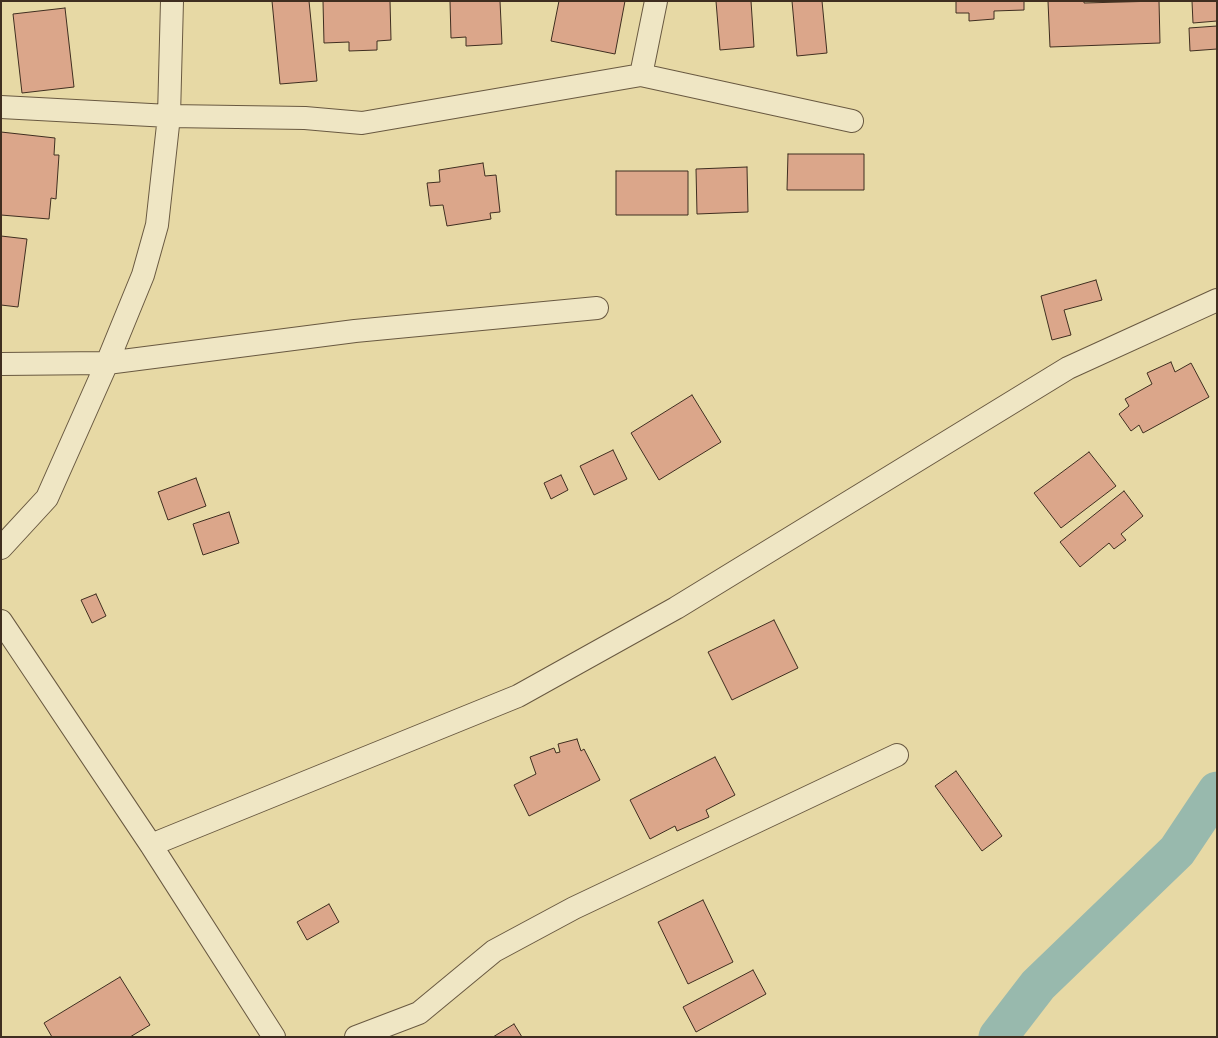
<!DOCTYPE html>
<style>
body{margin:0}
#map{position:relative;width:1218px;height:1038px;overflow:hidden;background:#e7d9a5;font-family:"IM FELL Great Primer",serif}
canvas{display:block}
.frame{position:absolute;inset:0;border:2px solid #3f2e20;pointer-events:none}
</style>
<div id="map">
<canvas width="1218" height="1038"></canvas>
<div class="frame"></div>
</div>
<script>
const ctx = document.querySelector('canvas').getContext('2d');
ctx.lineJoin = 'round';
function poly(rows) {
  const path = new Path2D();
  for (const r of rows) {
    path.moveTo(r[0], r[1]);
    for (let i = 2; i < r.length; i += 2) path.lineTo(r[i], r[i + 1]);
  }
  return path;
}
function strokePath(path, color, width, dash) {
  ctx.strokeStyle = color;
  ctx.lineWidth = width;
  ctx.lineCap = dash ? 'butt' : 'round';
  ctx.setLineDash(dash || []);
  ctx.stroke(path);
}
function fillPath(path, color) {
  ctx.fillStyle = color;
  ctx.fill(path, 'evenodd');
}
strokePath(poly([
 [998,1037,1038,985,1177,851,1217,791]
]), '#98b9ad', 39);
const building = poly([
 [272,1,309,1,317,81,280,84,272,1],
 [323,1,390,1,391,40,377,41,377,50,349,51,349,42,324,43,323,1],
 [450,1,500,1,502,44,466,46,466,37,451,38,450,1],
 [559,1,625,1,615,54,551,41,559,1],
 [716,1,751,1,754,47,720,50,716,1],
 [792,1,822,1,827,53,797,56,792,1],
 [956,1,1024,1,1024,10,994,11,994,19,969,21,969,13,956,13,956,1],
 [1048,1,1084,1,1084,3,1159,1,1160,43,1050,47,1048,1],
 [1192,1,1217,1,1217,21,1193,23,1192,1],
 [65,8,74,87,22,93,13,14,65,8],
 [1217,26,1217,49,1190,51,1189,28,1217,26],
 [1,132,55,138,54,155,59,155,56,199,51,198,49,219,1,215,1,132],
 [788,154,864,154,864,190,787,190,788,154],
 [483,163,485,176,496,175,500,212,490,213,491,219,447,226,443,205,430,206,427,183,440,182,439,170,483,163],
 [747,167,748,212,697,214,696,169,747,167],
 [616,171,688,171,688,215,616,215,616,171],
 [1,236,27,239,18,307,1,305,1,236],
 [1096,280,1102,300,1064,310,1071,335,1052,340,1041,296,1096,280],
 [1171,362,1175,372,1191,363,1209,397,1143,433,1139,425,1131,431,1119,414,1129,406,1125,399,1152,384,1147,373,1171,362],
 [692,395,721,442,659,480,631,433,692,395],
 [613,450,627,479,594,495,580,466,613,450],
 [1089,452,1116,486,1061,528,1034,493,1089,452],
 [561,475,568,490,551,499,544,483,561,475],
 [196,478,206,506,168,520,158,492,196,478],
 [1124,491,1143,516,1121,534,1126,540,1114,549,1109,543,1080,567,1060,542,1124,491],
 [229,512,239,543,203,555,193,524,229,512],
 [96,594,106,616,92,623,81,600,96,594],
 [774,620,798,668,732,700,708,652,774,620],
 [577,739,581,751,584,749,600,780,529,816,514,785,536,774,530,757,554,748,556,753,560,752,558,744,577,739],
 [715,757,735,795,706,810,709,817,677,831,675,826,650,839,630,800,715,757],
 [956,771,1002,836,982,851,935,786,956,771],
 [703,900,733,962,688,984,658,922,703,900],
 [329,904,339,922,307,940,297,922,329,904],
 [753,970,766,994,696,1032,683,1007,753,970],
 [120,977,150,1025,130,1037,52,1037,44,1023,120,977],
 [514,1024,522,1037,493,1037,514,1024]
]);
fillPath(building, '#dba68a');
strokePath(building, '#3f2e20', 1);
const street = poly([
 [641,75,656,1],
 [1,107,169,116,305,118,362,123,641,75,852,121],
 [1,364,107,363,355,331,597,308],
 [1,548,47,498,107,363,143,275,157,225,169,116,172,1],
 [1,621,151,845,274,1037],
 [151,845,518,696,676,608,1068,368,1217,300],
 [356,1037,419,1013,494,951,574,908,897,755]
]);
strokePath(street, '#695941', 24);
strokePath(street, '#efe6c4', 22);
</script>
